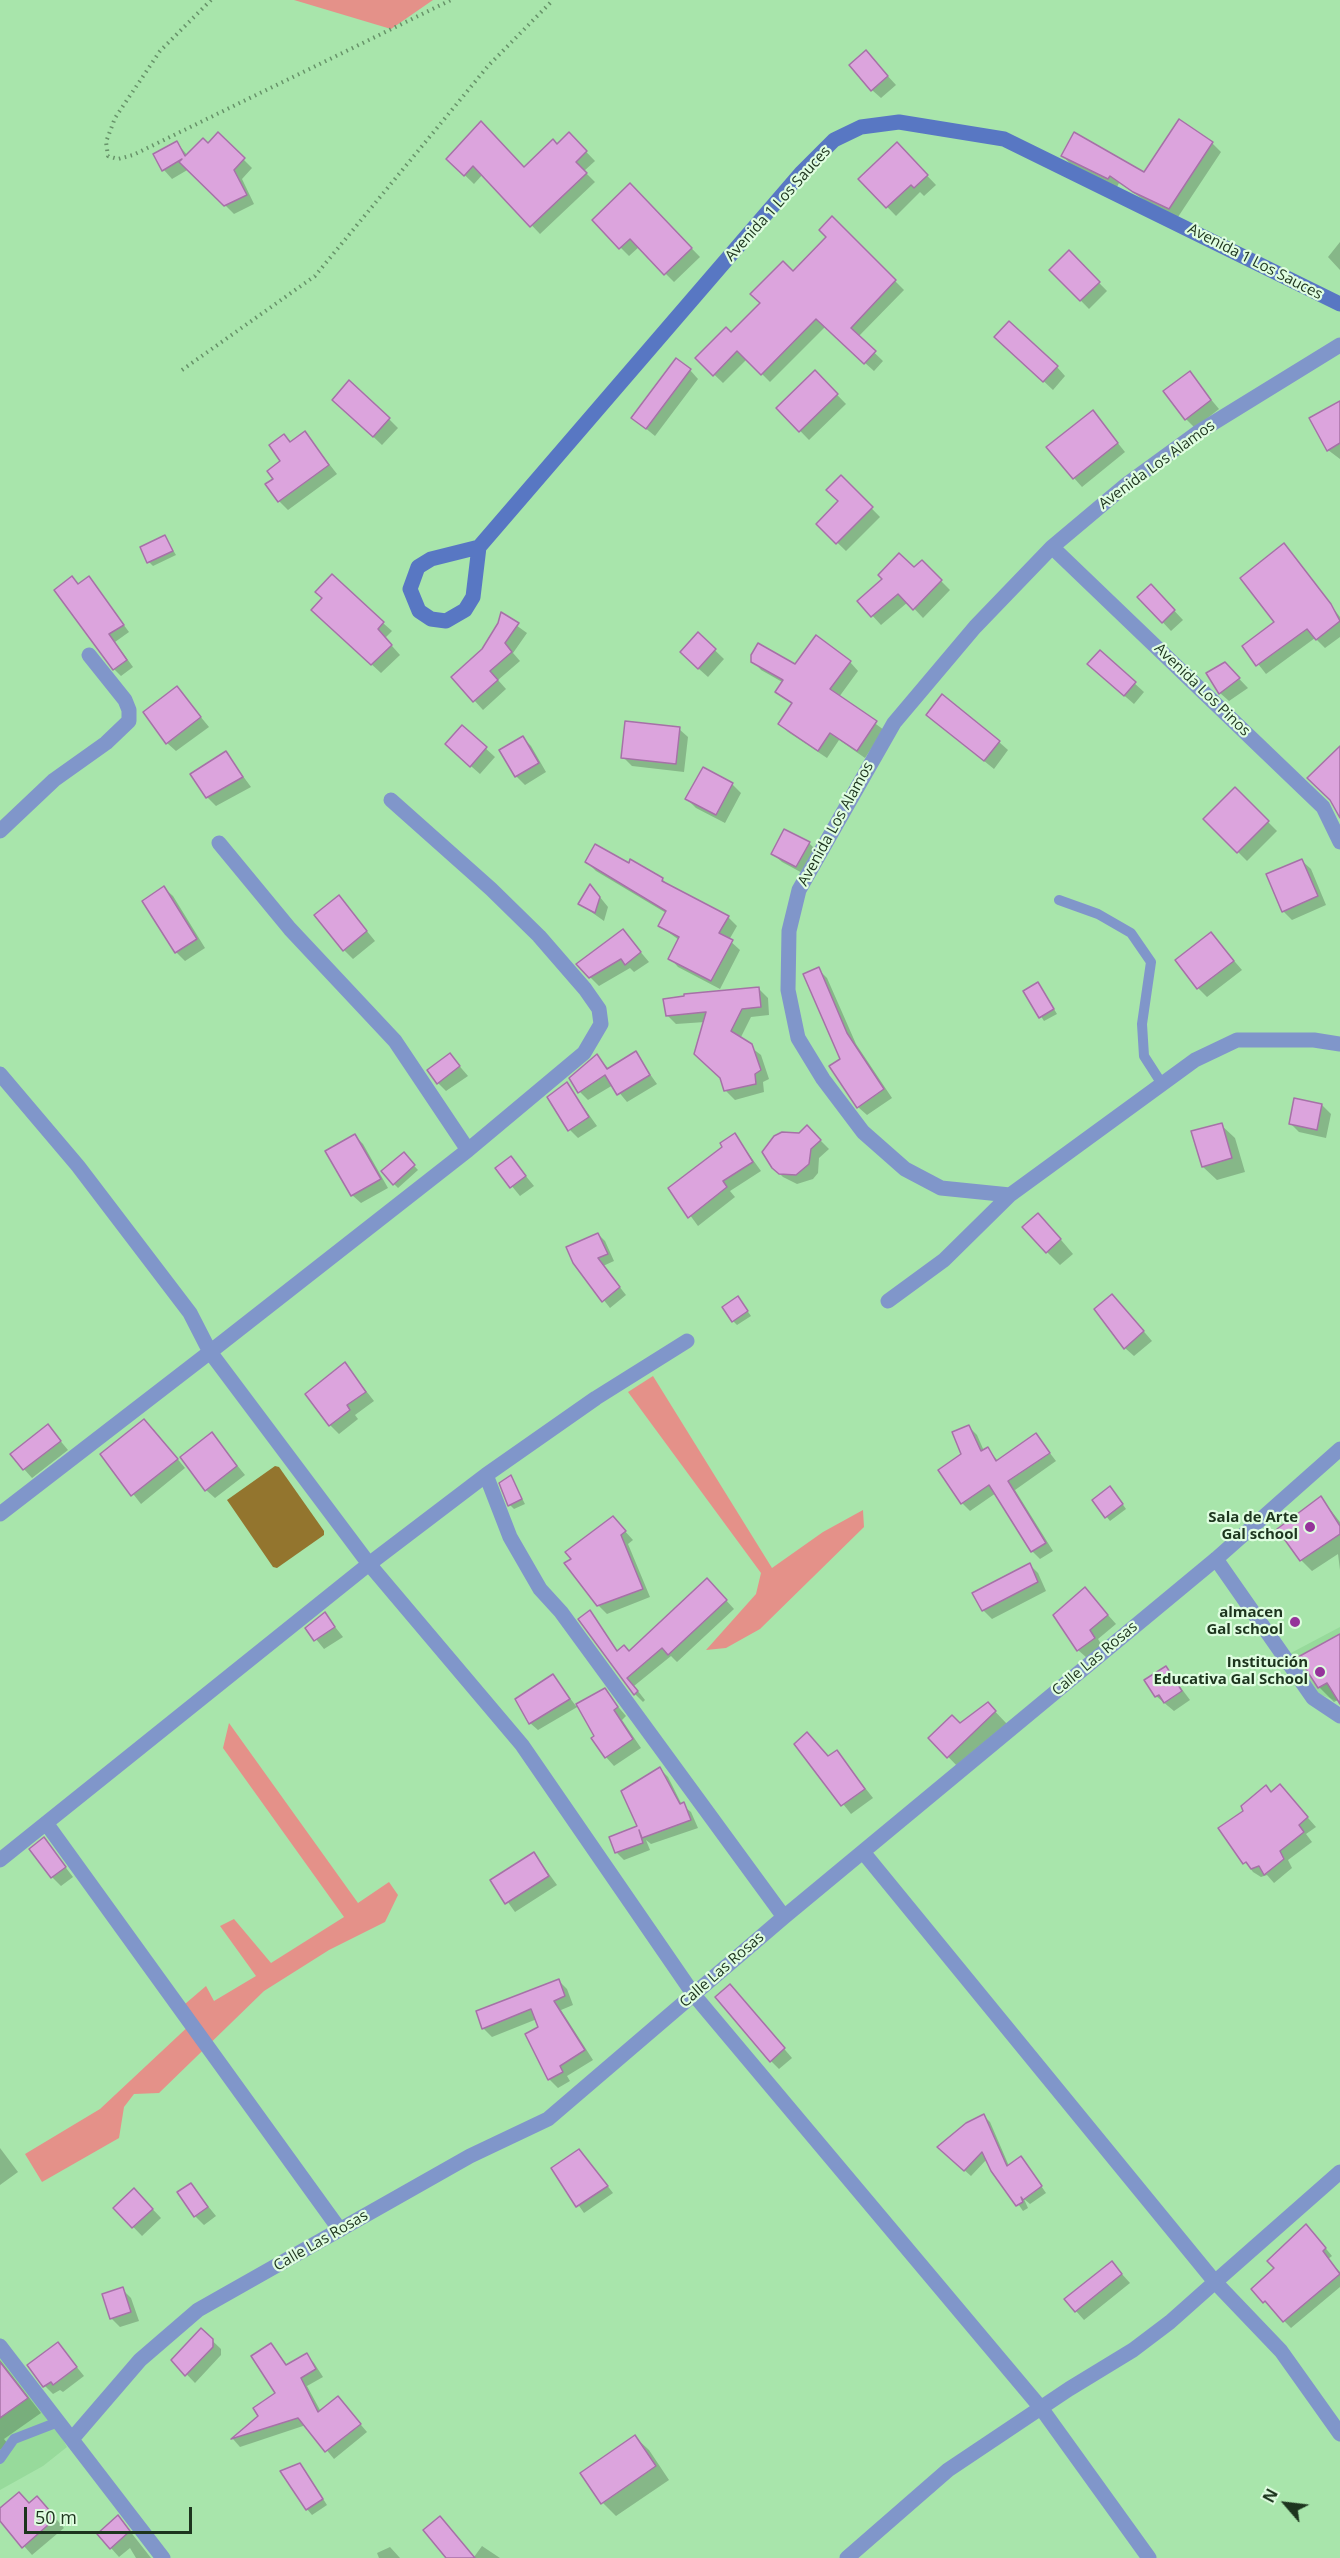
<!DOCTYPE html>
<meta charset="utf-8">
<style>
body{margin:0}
#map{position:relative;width:1340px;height:2558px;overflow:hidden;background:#a8e5ab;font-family:"Open Sans",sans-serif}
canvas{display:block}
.north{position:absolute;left:1256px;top:2474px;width:60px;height:60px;-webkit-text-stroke:4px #dffde0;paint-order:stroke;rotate:298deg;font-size:16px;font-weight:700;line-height:24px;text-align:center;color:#1d351e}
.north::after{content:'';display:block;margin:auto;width:21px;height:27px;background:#1d351e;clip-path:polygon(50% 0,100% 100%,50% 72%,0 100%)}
.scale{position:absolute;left:24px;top:2507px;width:168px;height:27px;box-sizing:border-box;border:3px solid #1d351e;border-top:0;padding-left:8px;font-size:18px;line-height:21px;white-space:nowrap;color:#1d351e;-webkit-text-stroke:4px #dffde0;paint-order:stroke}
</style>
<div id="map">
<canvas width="1340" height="2558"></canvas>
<div class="north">N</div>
<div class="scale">50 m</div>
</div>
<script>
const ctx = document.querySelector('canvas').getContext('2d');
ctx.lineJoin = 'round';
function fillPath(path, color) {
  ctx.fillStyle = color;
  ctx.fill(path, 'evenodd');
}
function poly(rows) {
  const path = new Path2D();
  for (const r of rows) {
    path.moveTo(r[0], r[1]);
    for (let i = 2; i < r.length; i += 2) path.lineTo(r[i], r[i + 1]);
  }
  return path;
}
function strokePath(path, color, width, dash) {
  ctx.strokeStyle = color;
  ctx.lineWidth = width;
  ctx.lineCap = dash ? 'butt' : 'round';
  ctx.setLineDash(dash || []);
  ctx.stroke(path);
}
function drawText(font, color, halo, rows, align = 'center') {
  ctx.font = font + ' "Open Sans",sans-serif';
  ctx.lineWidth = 4.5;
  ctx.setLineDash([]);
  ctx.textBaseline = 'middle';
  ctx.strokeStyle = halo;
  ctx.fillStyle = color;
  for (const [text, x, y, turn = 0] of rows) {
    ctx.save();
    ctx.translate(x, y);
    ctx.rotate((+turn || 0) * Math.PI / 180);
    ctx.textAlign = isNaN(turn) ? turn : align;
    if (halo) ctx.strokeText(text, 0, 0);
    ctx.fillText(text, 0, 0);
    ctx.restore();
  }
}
fillPath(poly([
 [1340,1627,1340,1702,1311,1691,1289,1654],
 [0,2354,57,2429,67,2447,43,2466,0,2490]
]), '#97da9b');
fillPath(poly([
 [294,0,433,0,391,29],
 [653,1376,772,1568,823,1532,863,1510,864,1527,760,1629,726,1648,706,1650,756,1594,761,1573,628,1392],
 [229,1723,358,1903,389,1882,398,1895,385,1922,329,1950,264,1991,159,2093,134,2094,124,2107,119,2138,42,2182,25,2154,100,2109,193,2022,185,2004,206,1986,214,2001,256,1976,220,1926,234,1919,271,1963,344,1917,223,1748]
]), '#e49189');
fillPath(poly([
 [275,1466,279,1467,324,1531,324,1535,277,1568,273,1567,227,1500]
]), '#93752e');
fillPath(poly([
 [874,61,896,85,881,98,872,90],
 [218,134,252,168,242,179,254,204,234,214,189,169,172,179,164,170,177,143,188,156,208,145],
 [569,134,595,161,584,171,595,182,540,234,483,174,474,184,448,159,524,168],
 [1212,143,1221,152,1178,217,1144,200,1119,183,1117,187,1071,165,1063,156,1145,174],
 [897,144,936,185,924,196,920,192,896,216,860,179],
 [630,185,700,257,674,282,639,247,629,256,594,221],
 [832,218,904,290,858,337,883,361,874,371,825,327,770,382,747,359,723,383,697,358,731,334,793,273,828,237],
 [1340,242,1340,270,1328,257],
 [1069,252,1107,291,1089,309,1051,270],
 [1005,345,1057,367,1065,376,1053,390],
 [690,370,698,379,655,436,633,418],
 [815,372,846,404,809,440,778,408],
 [1189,373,1219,409,1195,428,1186,419],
 [1340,403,1340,459,1328,450],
 [343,408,389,419,398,428,382,445],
 [1093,412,1125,452,1082,487,1074,478],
 [305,433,337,474,288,510,279,501,275,479,283,462,284,436,292,443],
 [841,477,880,517,846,551,818,524,840,502],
 [165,537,176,555,153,566,149,562],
 [1284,545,1340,617,1340,637,1325,648,1315,638,1266,674,1244,646,1276,622],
 [922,562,950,590,923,618,908,602,881,625,859,601,914,570],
 [72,578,79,585,89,578,129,632,115,642,133,667,121,676,114,669],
 [1151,586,1183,620,1171,631,1139,597],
 [502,615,527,633,513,653,520,661,498,680,506,689,483,710,453,677,483,650,500,624],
 [322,619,383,623,392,631,385,638,400,655,381,673],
 [698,634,724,659,708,677,690,661],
 [1100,652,1144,692,1134,704,1098,673],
 [753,661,796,666,850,662,858,671,839,697,884,730,865,758,839,740,827,758,788,732,780,724,793,705,777,691,784,683,761,670],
 [1225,664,1248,688,1229,701,1220,693],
 [177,688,209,727,176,751,167,743],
 [937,723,999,742,1008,750,994,769],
 [462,727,495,757,480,774,456,753],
 [679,729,688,737,684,772,632,766,623,757],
 [523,738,531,746,546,772,525,785,516,776],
 [226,753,251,787,216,806,207,797],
 [732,784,741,793,725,823,696,808,687,799],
 [1235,789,1277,831,1247,861,1205,819],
 [809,843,818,852,806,875,782,862,773,854],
 [1302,861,1311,869,1326,905,1292,920,1283,911],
 [587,862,662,879,669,886,728,917,737,926,729,940,740,950,720,989,678,967,670,958,679,940,660,926,666,913,596,871],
 [591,886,608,907,604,921,580,904],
 [164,888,173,896,205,948,185,961,176,952],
 [339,897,375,941,353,959,344,950],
 [623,931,649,962,634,972,630,968,599,986,590,977],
 [1211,934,1242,970,1207,997,1198,988],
 [818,969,827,978,856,1044,892,1098,867,1115,858,1107],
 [1041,988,1057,1014,1044,1021,1025,992],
 [759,989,768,998,769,1015,751,1017,740,1039,761,1055,769,1079,763,1082,764,1092,735,1100,726,1091,705,1022,676,1024,667,1015],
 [635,1053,657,1084,627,1102,613,1085,588,1100,580,1092,597,1057,609,1069],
 [450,1055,468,1076,446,1091,438,1083],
 [567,1084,597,1126,578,1138,570,1130],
 [1322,1105,1331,1114,1326,1138,1299,1132,1290,1123],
 [1221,1125,1235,1138,1245,1172,1217,1180,1203,1167],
 [807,1127,829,1149,819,1158,818,1173,813,1179,797,1184,783,1177,773,1167],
 [735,1135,761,1171,730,1191,735,1197,698,1226,670,1188,724,1147],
 [355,1136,363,1144,388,1188,361,1203,352,1195],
 [403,1154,418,1170,398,1188,394,1184],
 [511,1158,534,1186,520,1196,497,1168],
 [1051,1228,1073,1254,1060,1265,1047,1252],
 [598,1234,605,1241,614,1261,603,1266,626,1295,610,1308,574,1262],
 [741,1302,751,1316,737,1325,733,1321],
 [1121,1305,1152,1341,1134,1356,1125,1348],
 [345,1364,374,1401,355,1415,358,1419,339,1434,330,1425],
 [48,1426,68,1450,32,1478,24,1469],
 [969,1427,977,1435,984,1451,988,1449,998,1461,1036,1435,1056,1461,1015,1490,1053,1551,1040,1559,1032,1551,996,1493,970,1511,962,1503,963,1454],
 [153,1429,185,1468,141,1504,102,1454],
 [212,1434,245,1475,215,1498,206,1490],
 [511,1477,525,1504,514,1509,510,1505],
 [1114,1492,1126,1509,1110,1521,1094,1501],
 [1321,1498,1340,1522,1340,1570,1338,1554,1312,1571,1301,1560],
 [613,1518,633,1540,628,1544,650,1597,607,1614,598,1605],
 [1029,1564,1038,1573,1046,1591,992,1619,983,1610],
 [715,1588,734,1609,677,1662,671,1656,634,1686,645,1700,643,1702,635,1694,590,1611,618,1652,629,1653],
 [1085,1589,1116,1624,1098,1639,1103,1647,1087,1658,1078,1650],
 [325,1614,343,1637,324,1649,307,1628],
 [1340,1635,1340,1699,1334,1702,1319,1687],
 [1166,1668,1190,1700,1174,1711,1156,1696],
 [553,1676,576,1706,604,1690,626,1716,622,1720,641,1748,614,1766,606,1757,579,1706,538,1730,530,1723],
 [988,1704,1007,1724,960,1769,930,1738,960,1725],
 [796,1744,829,1758,837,1752,873,1798,851,1814],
 [660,1769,668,1777,682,1805,691,1812,698,1828,651,1844,646,1840,650,1850,624,1860,617,1853,611,1837,639,1827],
 [1280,1786,1316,1827,1306,1834,1312,1842,1288,1860,1292,1868,1274,1883,1267,1875,1261,1877,1253,1872,1220,1828],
 [44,1839,73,1877,61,1886,52,1877],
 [534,1853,557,1885,515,1912,492,1880],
 [558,1980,567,1989,573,2005,561,2010,593,2060,567,2076,570,2081,558,2088,549,2079,537,2019,492,2037,483,2028],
 [738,1995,792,2058,779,2069,771,2061],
 [984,2116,990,2122,1009,2166,1026,2164,1046,2193,1030,2204,1024,2199,1028,2208,1023,2211,987,2159,971,2176,945,2153],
 [0,2148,18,2172,0,2185],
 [586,2158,613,2193,584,2213,553,2168],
 [191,2185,216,2216,204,2225,195,2216],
 [143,2199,161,2218,142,2236,115,2208],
 [1313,2233,1332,2256,1328,2259,1340,2272,1340,2287,1291,2328,1253,2289],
 [1112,2263,1130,2283,1084,2320,1076,2311],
 [122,2289,131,2298,139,2321,120,2327,111,2318],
 [201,2330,221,2349,221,2355,195,2383,173,2360],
 [58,2344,84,2376,63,2392,60,2390,53,2394,45,2386],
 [271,2345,288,2366,306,2355,314,2363,323,2377,307,2386,321,2412,338,2398,367,2432,334,2459,306,2425,240,2447,233,2439,260,2417,277,2394],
 [0,2360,41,2413,4,2439,8,2444,0,2450],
 [635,2437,649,2450,669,2480,616,2516,603,2503,582,2474],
 [305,2471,327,2505,312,2515,307,2509],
 [30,2505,46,2507,64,2528,32,2555,0,2519,0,2510],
 [118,2517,126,2526,151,2558,136,2558,130,2548,119,2557,111,2548],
 [482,2546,500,2558,446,2558,474,2557],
 [390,2547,400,2558,379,2558,377,2553]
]), '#0003');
const building = poly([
 [866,50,888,76,871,91,849,65,866,50],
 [1179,119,1213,142,1169,209,1133,192,1110,176,1108,179,1061,156,1074,132,1144,172,1179,119],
 [481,121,524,167,553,139,557,144,569,132,587,151,576,162,587,173,530,227,473,166,464,176,446,159,481,121],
 [218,132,245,158,234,170,247,195,224,206,179,162,182,159,162,171,153,154,177,141,185,156,203,138,208,143,218,132],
 [897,142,928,175,914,188,911,185,886,208,858,179,897,142],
 [630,183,692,248,664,275,630,239,619,249,592,220,630,183],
 [832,216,896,280,851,328,876,351,864,364,816,319,761,375,737,351,713,376,695,358,726,327,731,332,760,303,750,294,783,261,793,271,826,237,819,230,832,216],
 [1069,250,1100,282,1080,301,1049,270,1069,250],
 [1009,321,1058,366,1043,382,994,337,1009,321],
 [676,358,691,369,646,429,631,418,676,358],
 [815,370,838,394,799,432,776,408,815,370],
 [1190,371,1211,400,1185,420,1163,391,1190,371],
 [349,380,390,418,373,437,332,400,349,380],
 [1340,401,1340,443,1327,451,1309,418,1340,401],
 [1093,410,1118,443,1073,479,1046,447,1093,410],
 [305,431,329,465,278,502,265,484,273,479,267,471,280,461,269,445,284,434,290,442,305,431],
 [841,475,873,507,836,544,816,524,838,501,826,490,841,475],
 [165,535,173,551,147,563,140,547,165,535],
 [1284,543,1331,604,1340,621,1316,640,1307,629,1256,666,1242,646,1274,622,1240,578,1284,543],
 [899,553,914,567,922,560,942,580,913,610,898,594,871,617,857,601,882,579,878,575,899,553],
 [332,574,384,622,378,629,392,645,371,665,311,610,322,598,315,592,332,574],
 [72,576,78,584,89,576,124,625,109,634,127,660,113,670,54,590,72,576],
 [1151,584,1175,610,1162,623,1137,597,1151,584],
 [501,612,519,623,505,643,512,652,490,671,498,680,473,702,451,677,482,649,498,623,501,612],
 [698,632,716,649,698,669,680,652,698,632],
 [816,635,851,661,830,689,877,721,857,751,830,733,818,751,778,724,792,703,775,692,783,680,751,662,751,655,758,643,795,664,816,635],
 [1100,650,1136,682,1124,696,1087,664,1100,650],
 [1225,662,1240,678,1219,694,1206,673,1225,662],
 [177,686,201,717,166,744,143,712,177,686],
 [942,694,1000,741,984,761,926,715,942,694],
 [625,721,680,727,676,764,621,758,625,721],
 [462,725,487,747,470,767,445,744,462,725],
 [523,736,539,763,515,777,499,750,523,736],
 [1340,746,1340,818,1330,800,1307,778,1340,746],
 [226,751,243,777,206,798,190,774,226,751],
 [703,767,733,783,716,815,685,799,703,767],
 [1235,787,1269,821,1237,853,1203,819,1235,787],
 [784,829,810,842,796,867,771,854,784,829],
 [595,844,629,863,630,859,663,878,662,881,729,916,719,933,733,940,711,981,668,959,679,937,658,926,666,911,585,862,595,844],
 [1302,859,1318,896,1282,912,1266,874,1302,859],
 [590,884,600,897,595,913,578,904,590,884],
 [164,886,197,939,175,953,142,901,164,886],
 [339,895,367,931,343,951,314,915,339,895],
 [623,929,641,952,625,965,621,959,589,978,576,964,623,929],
 [1211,932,1234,961,1197,989,1175,960,1211,932],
 [819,967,847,1033,884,1089,857,1108,829,1066,840,1059,803,974,819,967],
 [1038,982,1054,1009,1039,1018,1023,991,1038,982],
 [759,987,761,1007,742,1009,731,1031,752,1044,761,1070,755,1074,756,1084,724,1091,720,1078,694,1054,706,1012,666,1016,663,999,684,996,684,994,759,987],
 [636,1051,650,1075,617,1095,605,1075,578,1093,569,1078,597,1054,607,1069,636,1051],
 [450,1053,460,1066,437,1084,427,1070,450,1053],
 [567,1082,589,1117,568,1131,547,1097,567,1082],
 [1294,1098,1322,1104,1317,1130,1289,1124,1294,1098],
 [1222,1123,1232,1158,1202,1167,1191,1131,1222,1123],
 [807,1125,821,1140,811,1149,809,1164,796,1175,779,1174,772,1168,762,1152,774,1136,782,1132,799,1133,807,1125],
 [735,1133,753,1162,723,1181,727,1187,688,1218,668,1188,722,1147,720,1143,735,1133],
 [355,1134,381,1179,351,1196,325,1151,355,1134],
 [404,1152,415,1165,393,1185,381,1171,404,1152],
 [511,1156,526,1176,510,1188,495,1168,511,1156],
 [1038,1213,1061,1239,1046,1253,1022,1227,1038,1213],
 [598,1233,608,1254,598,1258,620,1287,602,1302,573,1263,566,1247,598,1233],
 [1112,1294,1144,1331,1124,1349,1094,1309,1112,1294],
 [738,1296,748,1311,732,1322,722,1307,738,1296],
 [345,1362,366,1392,347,1405,350,1410,329,1426,305,1394,345,1362],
 [144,1419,178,1459,131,1496,100,1454,144,1419],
 [48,1424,61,1441,23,1470,10,1454,48,1424],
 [969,1425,981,1451,988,1447,996,1461,1036,1433,1050,1453,1008,1481,1046,1543,1031,1552,989,1485,961,1504,938,1470,961,1454,952,1432,969,1425],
 [212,1432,237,1466,205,1491,180,1457,212,1432],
 [511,1475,522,1499,508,1506,499,1483,511,1475],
 [1110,1486,1123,1504,1105,1518,1092,1500,1110,1486],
 [1321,1496,1340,1526,1340,1534,1300,1561,1277,1529,1321,1496],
 [613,1516,626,1531,621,1535,643,1589,597,1606,564,1563,571,1559,565,1552,613,1516],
 [1030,1563,1038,1582,982,1611,972,1593,1030,1563],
 [707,1578,727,1600,668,1655,662,1648,627,1678,638,1691,634,1695,578,1619,590,1610,617,1651,624,1645,629,1651,707,1578],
 [1085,1587,1108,1615,1090,1630,1095,1638,1077,1651,1053,1615,1085,1587],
 [325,1612,335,1627,314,1641,305,1628,325,1612],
 [1340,1634,1340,1704,1327,1683,1318,1688,1298,1657,1340,1634],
 [1166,1666,1182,1691,1164,1703,1159,1695,1155,1697,1144,1680,1166,1666],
 [553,1674,570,1699,529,1724,515,1699,553,1674],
 [605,1688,618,1707,614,1710,633,1739,605,1758,591,1738,594,1736,576,1704,605,1688],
 [988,1702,996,1711,947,1758,928,1738,952,1715,960,1723,988,1702],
 [807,1732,828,1756,837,1750,865,1789,841,1806,794,1744,807,1732],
 [660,1767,680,1804,684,1802,691,1820,642,1838,639,1830,643,1843,615,1853,609,1837,637,1826,621,1791,660,1767],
 [1280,1784,1308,1817,1299,1825,1304,1832,1280,1851,1284,1859,1264,1875,1259,1866,1251,1869,1246,1862,1243,1864,1218,1828,1243,1811,1241,1806,1266,1785,1271,1792,1280,1784],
 [44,1837,66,1867,51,1878,29,1849,44,1837],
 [534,1852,549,1876,505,1904,490,1880,534,1852],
 [559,1979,565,1996,554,2001,585,2050,560,2066,563,2072,548,2080,525,2034,538,2027,531,2009,482,2029,476,2011,559,1979],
 [730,1984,785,2048,770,2062,715,1997,730,1984],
 [984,2114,1007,2166,1021,2156,1042,2186,1023,2200,1021,2197,1023,2202,1016,2206,991,2171,982,2152,964,2171,937,2147,966,2123,984,2114],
 [579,2149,608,2186,576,2207,551,2168,579,2149],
 [191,2183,208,2207,194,2217,177,2192,191,2183],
 [134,2188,153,2209,132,2228,113,2208,134,2188],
 [1306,2224,1326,2248,1323,2251,1340,2274,1283,2322,1265,2301,1263,2303,1251,2289,1274,2268,1267,2261,1306,2224],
 [1112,2261,1122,2274,1075,2312,1064,2299,1112,2261],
 [123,2287,131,2312,110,2319,102,2294,123,2287],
 [201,2328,213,2339,213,2347,185,2376,171,2360,201,2328],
 [58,2342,77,2367,53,2385,51,2382,43,2387,27,2365,58,2342],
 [271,2343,286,2365,307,2353,316,2369,301,2378,318,2412,338,2396,361,2424,325,2452,298,2418,231,2439,258,2416,253,2408,275,2393,251,2356,271,2343],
 [0,2362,28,2398,0,2418,0,2362],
 [635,2435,656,2466,601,2504,580,2473,635,2435],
 [300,2463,323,2499,306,2510,280,2471,300,2463],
 [19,2492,29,2503,37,2496,56,2518,22,2548,0,2521,0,2508,19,2492],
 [118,2515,130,2531,110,2549,97,2534,118,2515],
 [440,2516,475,2558,446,2558,423,2530,440,2516]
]);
fillPath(building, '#dca4dd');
strokePath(building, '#a671a7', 1.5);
strokePath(poly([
 [211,0,160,51,115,118,106,142,108,156,118,159,133,155,451,0],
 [182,370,315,276,488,66,553,0]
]), '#679369', 4, [1.5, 4.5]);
strokePath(poly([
 [1059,900,1098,914,1131,933,1151,962,1142,1024,1144,1056,1162,1084],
 [0,2459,14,2439,58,2422]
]), '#8096ca', 10);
strokePath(poly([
 [1340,345,1197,433,1127,484,1052,547,975,627,894,723,799,890,789,931,788,990,798,1038,823,1079,863,1132,905,1169,941,1188,1010,1195,1195,1060,1237,1040,1314,1040,1340,1044],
 [1052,547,1323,807,1340,842],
 [0,831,54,780,106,743,129,721,129,710,125,700,89,655],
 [219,843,290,929,395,1041,468,1150],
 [0,1074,78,1166,190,1313,210,1352,468,1150,584,1053,601,1024,599,1009,585,989,539,936,491,889,391,800],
 [888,1301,944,1260,1010,1195],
 [486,1475,596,1398,687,1341],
 [0,1514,210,1352,369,1564,486,1475,510,1537,540,1589,561,1612,784,1917],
 [1216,1559,1313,1698,1340,1716],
 [46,1823,340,2230],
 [0,1860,369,1564,522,1745,694,1995,1041,2408,1149,2558],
 [1340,2172,1215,2282,1281,2351,1340,2434],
 [0,2346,163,2558],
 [72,2439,140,2360,198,2310,470,2156,548,2119,784,1917,1216,1559,1340,1449],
 [847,2558,948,2470,1069,2389,1133,2350,1170,2322,1215,2282,863,1852]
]), '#8096ca', 15);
strokePath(poly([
 [479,547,431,559,418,567,410,589,419,611,431,619,446,621,465,610,473,597,479,547,802,172,834,140,861,127,899,122,1004,139,1340,304]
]), '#5877c3', 15);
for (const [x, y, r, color] of [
 [1310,1527,6,"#95339a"],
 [1295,1622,6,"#95339a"],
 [1320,1672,6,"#95339a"]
]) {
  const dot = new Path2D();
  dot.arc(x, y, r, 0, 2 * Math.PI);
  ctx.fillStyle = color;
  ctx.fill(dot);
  strokePath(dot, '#dffde0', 2);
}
drawText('15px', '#1d351e', '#dffde0', [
 ["Avenida 1 Los Sauces",778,204,-48],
 ["Avenida 1 Los Sauces",1255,262,27],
 ["Avenida Los Alamos",1157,465,-36],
 ["Avenida Los Pinos",1202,690,44],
 ["Avenida Los Alamos",836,824,-61],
 ["Calle Las Rosas",1095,1659,-40],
 ["Calle Las Rosas",722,1970,-41],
 ["Calle Las Rosas",321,2241,-30]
]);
drawText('bold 15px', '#1d351e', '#dffde0', [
 ["Sala de Arte",1298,1518],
 ["Gal school",1298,1535],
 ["almacen",1283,1613],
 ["Gal school",1283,1630],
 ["Institución",1308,1663],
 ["Educativa Gal School",1308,1680]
], 'right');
</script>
